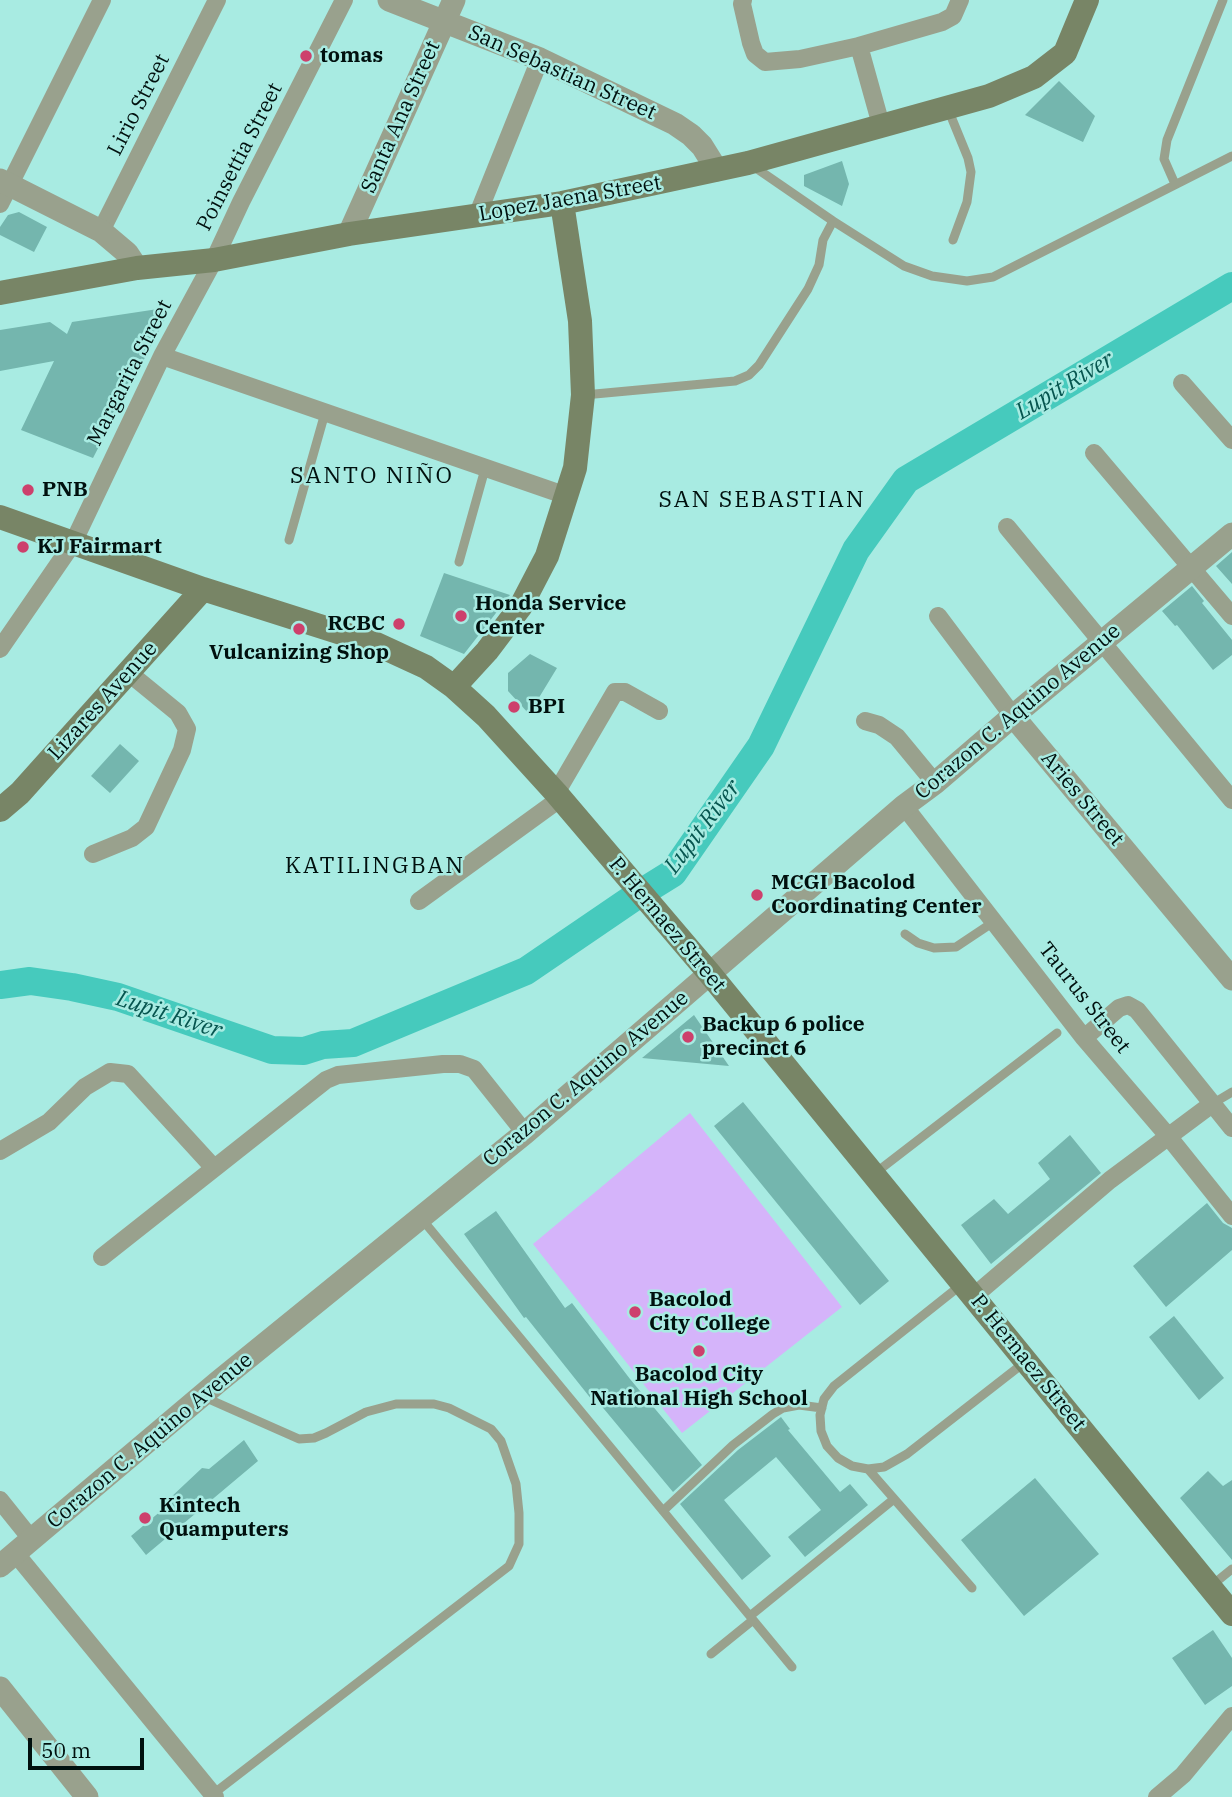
<!DOCTYPE html>
<meta charset="utf-8">
<style>
body{margin:0}
#map{position:relative;width:1232px;height:1797px;overflow:hidden;background:#a8ebe2;font-family:"IBM Plex Serif",serif}
canvas{display:block}
.scale{position:absolute;left:28px;top:1738px;width:116px;height:32px;box-sizing:border-box;border:4px solid #00100e;border-top:0;padding-left:9px;font-size:21px;line-height:24px;white-space:nowrap;color:#00100e;-webkit-text-stroke:5px #a8ebe2;paint-order:stroke}
</style>
<div id="map">
<canvas width="1232" height="1797"></canvas>
<div class="scale">50 m</div>
</div>
<script>
const ctx = document.querySelector('canvas').getContext('2d');
ctx.lineJoin = 'round';
function fillPath(path, color) {
  ctx.fillStyle = color;
  ctx.fill(path, 'evenodd');
}
function poly(rows) {
  const path = new Path2D();
  for (const r of rows) {
    path.moveTo(r[0], r[1]);
    for (let i = 2; i < r.length; i += 2) path.lineTo(r[i], r[i + 1]);
  }
  return path;
}
function strokePath(path, color, width, dash) {
  ctx.strokeStyle = color;
  ctx.lineWidth = width;
  ctx.lineCap = dash ? 'butt' : 'round';
  ctx.setLineDash(dash || []);
  ctx.stroke(path);
}
function drawText(font, color, halo, rows, align = 'center') {
  ctx.font = font + ' "IBM Plex Serif",serif';
  ctx.lineWidth = 5;
  ctx.setLineDash([]);
  ctx.textBaseline = 'middle';
  ctx.strokeStyle = halo;
  ctx.fillStyle = color;
  for (const [text, x, y, turn = 0] of rows) {
    ctx.save();
    ctx.translate(x, y);
    ctx.rotate((+turn || 0) * Math.PI / 180);
    ctx.textAlign = isNaN(turn) ? turn : align;
    if (halo) ctx.strokeText(text, 0, 0);
    ctx.fillText(text, 0, 0);
    ctx.restore();
  }
}
fillPath(poly([
 [690,1113,842,1307,682,1433,533,1244]
]), '#d5b4fa');
strokePath(poly([
 [0,985,30,981,72,987,118,997,272,1050,304,1051,323,1045,353,1043,526,971,636,896,673,873,761,746,856,550,906,480,1232,286]
]), '#46cabd', 28);
fillPath(poly([
 [1059,81,1095,116,1083,142,1025,115],
 [842,161,849,184,842,206,804,186,804,175],
 [19,212,47,227,34,252,0,235,0,227,8,215],
 [158,309,167,315,93,458,21,430,54,361,0,371,0,330,50,322,67,334,72,322],
 [1232,552,1232,584,1216,566],
 [444,573,510,595,464,654,420,636],
 [1192,586,1204,601,1202,603,1232,640,1232,655,1213,670,1177,625,1175,626,1162,611],
 [530,654,557,668,529,714,508,691,508,673],
 [120,744,139,761,110,793,91,776],
 [694,1015,729,1066,642,1058],
 [743,1102,889,1281,860,1305,714,1126],
 [1070,1135,1101,1173,991,1264,961,1225,994,1199,1008,1214,1050,1179,1038,1163],
 [1207,1203,1223,1223,1232,1228,1232,1250,1166,1307,1133,1266],
 [496,1211,565,1308,572,1303,630,1379,702,1465,673,1492,599,1403,596,1405,526,1317,524,1318,464,1234],
 [1174,1316,1224,1378,1199,1400,1149,1337],
 [781,1417,790,1429,788,1430,840,1492,850,1484,868,1505,805,1557,788,1537,821,1510,776,1457,724,1500,771,1556,742,1580,680,1504,738,1450],
 [244,1440,258,1461,146,1555,131,1536,168,1505,169,1499,202,1468,209,1469],
 [1208,1471,1223,1486,1232,1480,1232,1560,1180,1498],
 [1035,1478,1099,1554,1024,1616,961,1540],
 [1213,1630,1232,1658,1232,1686,1205,1705,1172,1658]
]), '#74b6ae');
strokePath(poly([
 [948,109,968,158,971,172,967,202,953,240],
 [1175,184,1164,159,1167,140,1223,0],
 [833,221,904,266,932,276,967,281,993,277,1232,156],
 [584,395,735,381,749,375,759,365,808,289,819,265,823,240,833,221,753,166],
 [289,540,325,413],
 [459,562,485,469],
 [905,934,918,943,934,948,956,947,995,921],
 [1212,1104,1232,1092],
 [874,1174,1057,1033],
 [421,1218,792,1667],
 [961,1285,834,1386,824,1399,820,1415,821,1431,827,1446,838,1458,852,1466,868,1469,884,1467,907,1454,1025,1362],
 [204,1397,299,1439,314,1438,326,1433,366,1412,396,1404,434,1404,449,1408,491,1429,501,1441,516,1484,519,1513,519,1544,509,1566,213,1794],
 [868,1469,972,1588],
 [663,1511,733,1445,773,1414,783,1408,799,1405,822,1408],
 [1211,1586,1232,1569],
 [750,1616,894,1499],
 [711,1654,753,1620]
]), '#99a18d', 9);
strokePath(poly([
 [743,0,742,4,751,43,755,54,765,62,800,59,859,46,881,125],
 [859,46,942,22,953,16,960,0],
 [0,204,102,0],
 [477,216,540,59],
 [101,231,217,0],
 [162,356,567,496],
 [1182,383,1232,440],
 [1094,453,1232,616],
 [1007,527,1232,800],
 [938,616,1013,716],
 [0,649,73,543,162,356,214,260,241,202,344,0],
 [865,721,879,725,897,737,935,783],
 [556,793,615,692,625,692,659,711],
 [904,806,1084,1038,1168,1136,1232,1216],
 [93,854,132,838,146,827,182,750,187,729,178,713,129,673],
 [419,901,561,798],
 [1084,1038,1119,1008,1128,1005,1137,1010,1232,1128],
 [0,1151,49,1122,85,1087,110,1072,128,1074,214,1168],
 [102,1257,326,1080,338,1075,443,1064,460,1064,474,1069,525,1133],
 [974,1296,1110,1180,1212,1104],
 [0,1500,32,1540],
 [16,1554,215,1797],
 [1157,1797,1183,1775,1232,1716]
]), '#99a18d', 18);
strokePath(poly([
 [389,0,540,59,675,124,691,135,702,146,717,170],
 [0,180,101,231,127,253,137,268],
 [349,234,454,0],
 [1013,716,1232,979],
 [0,1566,218,1382,525,1133,904,806,935,783,1013,716,1232,534],
 [0,1688,87,1797]
]), '#99a18d', 23);
strokePath(poly([
 [0,293,137,268,214,260,349,234,562,203,748,163,989,96,1034,77,1065,53,1087,0],
 [0,517,203,589,376,644,426,667,454,687,486,716,556,793,710,974,1232,1614],
 [454,687,487,651,521,606,547,556,575,468,583,395,580,321,562,203],
 [0,810,20,793,203,589]
]), '#788566', 24);
for (const [x, y, r, color] of [
 [306,56,7,"#cd406c"],
 [28,490,7,"#cd406c"],
 [23,547,7,"#cd406c"],
 [461,616,7,"#cd406c"],
 [399,624,7,"#cd406c"],
 [299,629,7,"#cd406c"],
 [514,707,7,"#cd406c"],
 [757,895,7,"#cd406c"],
 [688,1037,7,"#cd406c"],
 [635,1312,7,"#cd406c"],
 [699,1351,7,"#cd406c"],
 [145,1518,7,"#cd406c"]
]) {
  const dot = new Path2D();
  dot.arc(x, y, r, 0, 2 * Math.PI);
  ctx.fillStyle = color;
  ctx.fill(dot);
  strokePath(dot, '#a8ebe2', 2.5);
}
drawText('bold 21px', '#00100e', '#a8ebe2', [
 ["tomas",320,56],
 ["PNB",42,490],
 ["KJ Fairmart",37,547],
 ["Honda Service",475,604],
 ["Center",475,628],
 ["RCBC",385,624,"right"],
 ["Vulcanizing Shop",299,653,"center"],
 ["BPI",528,707],
 ["MCGI Bacolod",771,883],
 ["Coordinating Center",771,907],
 ["Backup 6 police",702,1025],
 ["precinct 6",702,1049],
 ["Bacolod",649,1300],
 ["City College",649,1324],
 ["Bacolod City",699,1375,"center"],
 ["National High School",699,1399,"center"],
 ["Kintech",159,1506],
 ["Quamputers",159,1530]
], 'left');
drawText('21px', '#00100e', '#a8ebe2', [
 ["San Sebastian Street",562,73,24],
 ["Lirio Street",139,105,-63],
 ["Santa Ana Street",401,117,-66],
 ["Poinsettia Street",240,157,-63],
 ["Lopez Jaena Street",570,199,-10],
 ["Margarita Street",130,373,-63],
 ["Lizares Avenue",103,701,-48],
 ["Corazon C. Aquino Avenue",1018,712,-40],
 ["Aries Street",1082,799,50],
 ["P. Hernaez Street",667,925,50],
 ["Taurus Street",1084,998,52],
 ["Corazon C. Aquino Avenue",586,1079,-40],
 ["P. Hernaez Street",1028,1363,51],
 ["Corazon C. Aquino Avenue",150,1441,-40]
]);
drawText('italic 23px', '#06554f', '#a8ebe2', [
 ["Lupit River",1065,386,-31],
 ["Lupit River",703,827,-53],
 ["Lupit River",169,1015,18]
]);
ctx.letterSpacing = '2px';
drawText('23px', '#00100e', '#a8ebe2', [
 ["SANTO NIÑO",372,476],
 ["SAN SEBASTIAN",762,500],
 ["KATILINGBAN",375,866]
]);
ctx.letterSpacing = '0px';
</script>
